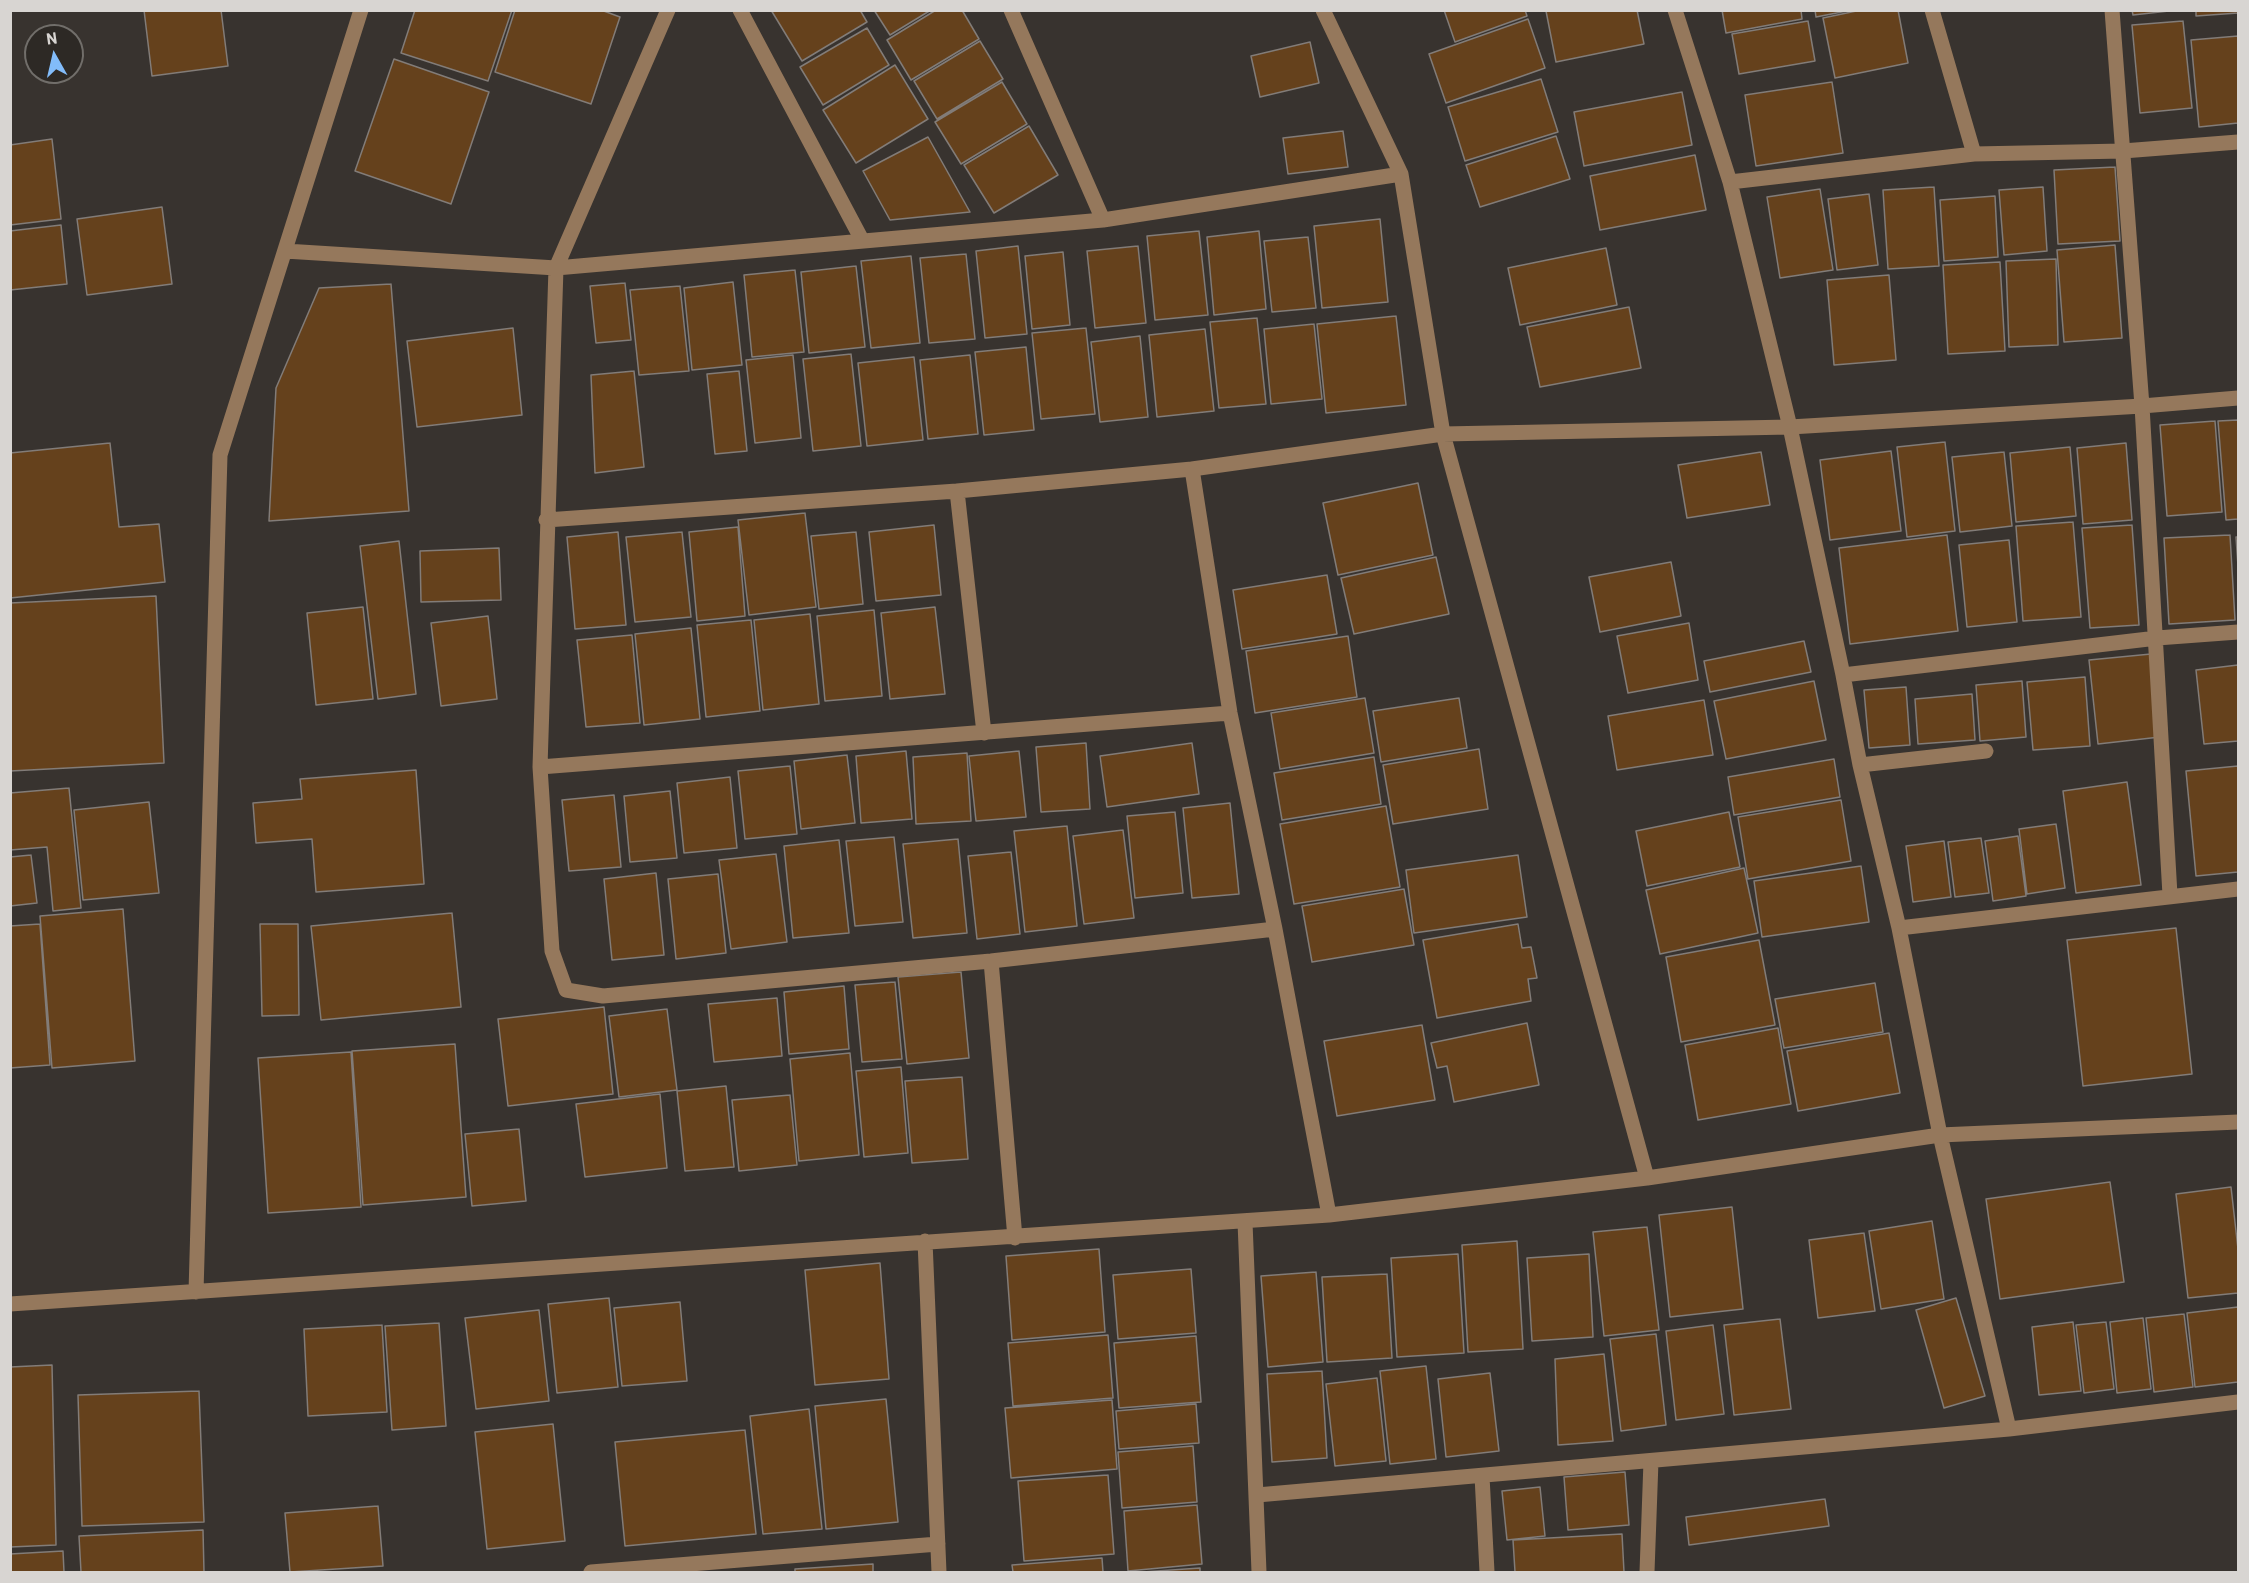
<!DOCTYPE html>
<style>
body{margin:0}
#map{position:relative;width:2249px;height:1583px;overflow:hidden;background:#38332f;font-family:Barlow,sans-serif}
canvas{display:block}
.frame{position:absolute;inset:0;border:12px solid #d8d5d2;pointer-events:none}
.north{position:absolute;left:24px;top:24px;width:60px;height:60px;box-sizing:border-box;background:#2d2925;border:2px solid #716e6a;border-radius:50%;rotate:352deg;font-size:16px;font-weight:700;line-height:24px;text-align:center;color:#d8d5d2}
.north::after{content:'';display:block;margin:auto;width:21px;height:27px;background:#82bcfa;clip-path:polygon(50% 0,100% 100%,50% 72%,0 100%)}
</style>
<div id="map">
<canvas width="2249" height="1583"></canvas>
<div class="frame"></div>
<div class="north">N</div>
</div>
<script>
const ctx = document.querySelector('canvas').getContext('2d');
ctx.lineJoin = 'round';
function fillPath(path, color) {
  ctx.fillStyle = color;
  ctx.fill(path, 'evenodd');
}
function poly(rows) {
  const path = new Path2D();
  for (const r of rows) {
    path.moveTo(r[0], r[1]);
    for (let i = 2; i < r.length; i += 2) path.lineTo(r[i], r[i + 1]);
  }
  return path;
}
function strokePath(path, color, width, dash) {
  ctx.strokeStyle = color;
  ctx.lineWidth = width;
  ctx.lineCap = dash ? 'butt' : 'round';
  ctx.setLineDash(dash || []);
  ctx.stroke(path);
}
const building = poly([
 [144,10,221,10,228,66,152,76,144,10],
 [415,10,512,10,488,81,401,53,415,10],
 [515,10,601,10,620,17,591,104,495,72,515,10],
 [771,10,860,10,867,22,802,61,771,10],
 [874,10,931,10,890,35,874,10],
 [936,10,962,10,979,39,911,80,887,40,936,10],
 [1444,10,1525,10,1527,16,1455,42,1444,10],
 [1551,10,1637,10,1644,44,1556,62,1546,11,1551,10],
 [1722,10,1801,10,1802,19,1726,33,1722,10],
 [1815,10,1852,10,1816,17,1815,10],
 [1861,10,1898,10,1908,63,1835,78,1823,18,1861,10],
 [2132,10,2178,10,2133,15,2132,10],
 [2196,10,2238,10,2238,13,2196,16,2196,10],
 [1528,19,1545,68,1446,103,1429,54,1528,19],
 [1808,21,1815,61,1739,74,1732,34,1808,21],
 [2183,21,2192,108,2140,113,2132,25,2183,21],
 [867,28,889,65,823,105,800,67,867,28],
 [2238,36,2238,123,2199,127,2191,40,2238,36],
 [980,41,1003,79,937,119,914,81,980,41],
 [1310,42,1319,83,1260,97,1251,56,1310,42],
 [394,59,489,92,451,204,355,171,394,59],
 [895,65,928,119,856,163,823,110,895,65],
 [1541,79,1558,132,1465,161,1448,107,1541,79],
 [1002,82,1027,124,961,164,935,122,1002,82],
 [1832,82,1843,153,1756,166,1745,95,1832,82],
 [1682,92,1692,145,1584,166,1574,112,1682,92],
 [1029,126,1058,175,994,213,964,165,1029,126],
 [1343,131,1348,167,1288,174,1283,138,1343,131],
 [1556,136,1570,179,1480,207,1466,165,1556,136],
 [928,137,970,212,890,220,863,171,928,137],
 [52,139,61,219,10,225,10,145,52,139],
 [1695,155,1706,210,1600,230,1590,176,1695,155],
 [2115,167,2120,241,2058,244,2054,170,2115,167],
 [1934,187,1939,266,1888,269,1883,190,1934,187],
 [2043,187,2047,251,2004,255,1999,190,2043,187],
 [1820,189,1833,270,1780,278,1767,197,1820,189],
 [1869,194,1878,265,1837,270,1828,199,1869,194],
 [1995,196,1998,257,1944,261,1940,200,1995,196],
 [162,207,172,284,87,295,77,219,162,207],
 [1380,219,1388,302,1322,308,1314,226,1380,219],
 [61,225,67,284,10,290,10,231,61,225],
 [1199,231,1208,315,1155,320,1147,236,1199,231],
 [1259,231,1266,309,1214,315,1207,237,1259,231],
 [1308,237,1316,308,1272,312,1264,241,1308,237],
 [2115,245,2122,338,2064,342,2057,250,2115,245],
 [1018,246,1027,334,985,338,976,251,1018,246],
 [1138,246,1146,323,1095,328,1087,251,1138,246],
 [1606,248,1617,305,1520,325,1508,268,1606,248],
 [1063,252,1070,325,1032,329,1025,256,1063,252],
 [966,254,975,339,929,343,920,258,966,254],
 [911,256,920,343,871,348,861,261,911,256],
 [2056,259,2058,345,2009,347,2006,261,2056,259],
 [2000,262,2005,351,1948,354,1943,265,2000,262],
 [856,266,865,347,809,353,801,272,856,266],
 [795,270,804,352,752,357,744,275,795,270],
 [1889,275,1896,360,1834,365,1827,280,1889,275],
 [733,282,742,365,692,370,684,288,733,282],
 [625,283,631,340,596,343,590,286,625,283],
 [391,284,409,511,269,521,276,388,319,288,391,284],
 [680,286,689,371,639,375,630,290,680,286],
 [1629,307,1641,368,1540,387,1527,327,1629,307],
 [1396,316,1406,405,1326,413,1317,324,1396,316],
 [1257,318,1266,404,1219,408,1210,322,1257,318],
 [1314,324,1322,399,1271,404,1264,329,1314,324],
 [513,328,522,415,417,427,407,341,513,328],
 [1086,328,1095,414,1041,419,1032,333,1086,328],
 [1205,329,1214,411,1157,417,1149,335,1205,329],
 [1140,336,1148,417,1100,422,1091,342,1140,336],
 [1026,347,1034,430,984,435,975,352,1026,347],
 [851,354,861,446,813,451,803,359,851,354],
 [793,355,801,438,755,443,746,360,793,355],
 [970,355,978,434,928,439,920,360,970,355],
 [914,357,923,440,867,446,858,363,914,357],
 [634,371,644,467,595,473,591,375,634,371],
 [739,371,747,451,715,454,707,374,739,371],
 [2238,420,2238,519,2226,520,2218,421,2238,420],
 [2215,421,2222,512,2167,516,2160,425,2215,421],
 [1945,442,1955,531,1907,537,1897,447,1945,442],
 [110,443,119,527,159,524,165,582,10,598,10,453,110,443],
 [2126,443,2132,520,2083,524,2077,448,2126,443],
 [2070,447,2076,516,2016,522,2010,453,2070,447],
 [1891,451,1901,531,1830,540,1820,460,1891,451],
 [1761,452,1770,505,1687,518,1678,465,1761,452],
 [2004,452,2012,526,1960,532,1952,457,2004,452],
 [1418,483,1433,555,1338,575,1323,503,1418,483],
 [805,513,816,607,749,615,738,520,805,513],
 [2073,522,2081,617,2023,621,2016,526,2073,522],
 [934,525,941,595,876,601,869,532,934,525],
 [2132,525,2139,625,2090,628,2082,528,2132,525],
 [738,527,745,616,697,621,689,532,738,527],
 [618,532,626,625,575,629,567,537,618,532],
 [682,532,691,617,635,622,626,537,682,532],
 [856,532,863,604,819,609,811,536,856,532],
 [1947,535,1958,631,1850,644,1839,548,1947,535],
 [2230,535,2235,620,2169,624,2164,538,2230,535],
 [2236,537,2238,537,2238,566,2236,537],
 [2009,540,2017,622,1967,627,1959,545,2009,540],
 [399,541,416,694,378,699,360,546,399,541],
 [499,548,501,600,421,602,420,551,499,548],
 [1436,557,1449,614,1354,634,1341,578,1436,557],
 [1671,562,1681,616,1600,632,1589,577,1671,562],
 [1327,575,1337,634,1242,649,1233,590,1327,575],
 [156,596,164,763,10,771,10,603,156,596],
 [363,607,373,699,316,705,307,613,363,607],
 [935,607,945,694,890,699,881,613,935,607],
 [874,610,882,696,825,701,817,616,874,610],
 [810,614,819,704,763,710,754,620,810,614],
 [488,616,497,699,441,706,431,623,488,616],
 [751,620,760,711,706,717,697,625,751,620],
 [1689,623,1698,680,1628,693,1617,636,1689,623],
 [691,628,700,719,644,725,635,634,691,628],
 [632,635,640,723,586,727,577,640,632,635],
 [1348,636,1357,697,1255,713,1246,651,1348,636],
 [1804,641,1811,672,1710,692,1704,661,1804,641],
 [2151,654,2160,737,2098,744,2089,660,2151,654],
 [2238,665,2238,741,2204,744,2196,670,2238,665],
 [2085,677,2090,746,2033,750,2027,682,2085,677],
 [1814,681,1826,740,1726,759,1714,701,1814,681],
 [2022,681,2026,737,1980,741,1976,685,2022,681],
 [1906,687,1910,745,1869,748,1864,690,1906,687],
 [1972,694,1975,740,1918,744,1915,699,1972,694],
 [1365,698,1374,753,1280,769,1271,713,1365,698],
 [1459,698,1467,748,1381,762,1373,711,1459,698],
 [1704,700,1713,755,1617,770,1608,716,1704,700],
 [1086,743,1090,809,1041,812,1036,747,1086,743],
 [1192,743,1199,794,1107,807,1100,756,1192,743],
 [1479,749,1488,809,1393,824,1383,765,1479,749],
 [906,751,912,819,861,823,856,756,906,751],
 [1019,751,1026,817,976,821,969,756,1019,751],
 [967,753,971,821,916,824,913,757,967,753],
 [847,755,855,823,801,829,794,761,847,755],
 [1374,757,1381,804,1282,820,1274,773,1374,757],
 [1834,759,1840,797,1734,815,1728,777,1834,759],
 [790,766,797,834,745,839,738,771,790,766],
 [2238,766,2238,872,2196,876,2186,771,2238,766],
 [416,770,424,884,316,892,312,839,256,843,253,803,302,799,300,779,416,770],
 [730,777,737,848,684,853,677,783,730,777],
 [2127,782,2141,885,2076,893,2063,791,2127,782],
 [69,788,81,908,53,911,47,847,10,850,10,793,69,788],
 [670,791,677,858,630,862,624,796,670,791],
 [614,795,621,867,569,871,562,800,614,795],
 [1841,800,1851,861,1748,879,1738,817,1841,800],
 [149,802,159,893,83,900,74,810,149,802],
 [1230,803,1239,894,1192,898,1183,808,1230,803],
 [1386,806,1400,887,1294,904,1280,824,1386,806],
 [1175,812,1183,893,1135,898,1127,816,1175,812],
 [1729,812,1740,867,1647,886,1636,831,1729,812],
 [2056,824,2065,888,2027,894,2019,829,2056,824],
 [1067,826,1077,926,1025,932,1014,831,1067,826],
 [1123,830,1134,918,1084,924,1073,836,1123,830],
 [2018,836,2026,896,1993,901,1985,841,2018,836],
 [894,837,903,922,855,926,846,841,894,837],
 [1981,838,1989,893,1955,897,1948,842,1981,838],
 [958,839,967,933,913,938,903,844,958,839],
 [839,840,849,933,793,938,784,846,839,840],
 [1944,841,1951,897,1913,902,1906,846,1944,841],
 [1011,852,1020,934,977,939,968,856,1011,852],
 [776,854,787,942,731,949,719,860,776,854],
 [31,855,37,903,10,906,10,857,31,855],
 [1518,855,1527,917,1414,933,1406,870,1518,855],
 [1861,866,1869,922,1762,937,1754,881,1861,866],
 [1744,868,1758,933,1660,954,1646,890,1744,868],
 [656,873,664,955,612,960,604,879,656,873],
 [718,874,726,953,676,959,668,879,718,874],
 [1404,889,1414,945,1312,962,1302,906,1404,889],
 [123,909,135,1061,52,1068,40,916,123,909],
 [452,913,461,1007,321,1020,311,926,452,913],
 [40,924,50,1065,10,1068,10,926,40,924],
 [260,924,298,924,299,1015,262,1016,260,924],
 [1518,924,1522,948,1531,947,1537,978,1528,979,1531,1001,1437,1018,1423,940,1518,924],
 [2176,928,2192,1074,2083,1086,2067,940,2176,928],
 [1759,940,1775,1025,1681,1042,1666,957,1759,940],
 [961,972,969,1058,907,1064,898,977,961,972],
 [895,982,902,1059,862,1062,855,985,895,982],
 [1875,983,1883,1032,1784,1048,1775,999,1875,983],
 [844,986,849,1049,789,1054,784,992,844,986],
 [777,998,782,1056,714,1062,708,1004,777,998],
 [604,1007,613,1094,508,1106,498,1019,604,1007],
 [667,1009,677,1090,619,1097,609,1016,667,1009],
 [1527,1023,1539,1085,1454,1102,1447,1066,1437,1068,1431,1043,1527,1023],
 [1422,1025,1435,1100,1337,1116,1324,1041,1422,1025],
 [1778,1028,1791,1104,1698,1120,1685,1045,1778,1028],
 [1889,1033,1900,1093,1798,1111,1787,1051,1889,1033],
 [455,1044,466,1197,363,1205,352,1051,455,1044],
 [351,1052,361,1207,268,1213,258,1058,351,1052],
 [850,1053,859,1155,799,1161,790,1059,850,1053],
 [901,1067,908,1153,864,1157,856,1071,901,1067],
 [962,1077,968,1159,912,1163,905,1081,962,1077],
 [726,1086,734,1167,685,1171,677,1091,726,1086],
 [660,1094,667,1168,585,1177,576,1104,660,1094],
 [790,1095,797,1165,739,1171,732,1100,790,1095],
 [519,1129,526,1201,472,1206,465,1134,519,1129],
 [2110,1182,2124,1282,2000,1299,1986,1199,2110,1182],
 [2231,1187,2238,1249,2238,1293,2188,1298,2176,1194,2231,1187],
 [1732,1207,1743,1309,1670,1317,1659,1215,1732,1207],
 [1932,1221,1944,1299,1881,1309,1869,1231,1932,1221],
 [1647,1227,1659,1330,1604,1336,1593,1232,1647,1227],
 [1864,1233,1875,1311,1818,1318,1809,1240,1864,1233],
 [1517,1241,1523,1349,1468,1352,1462,1245,1517,1241],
 [1099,1249,1105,1332,1012,1340,1006,1256,1099,1249],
 [1458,1254,1464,1353,1397,1357,1391,1258,1458,1254],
 [1589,1254,1593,1337,1532,1341,1527,1258,1589,1254],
 [880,1263,889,1379,815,1385,805,1270,880,1263],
 [1191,1269,1196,1333,1118,1339,1113,1275,1191,1269],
 [1316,1272,1323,1362,1268,1367,1261,1276,1316,1272],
 [1387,1274,1392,1358,1327,1362,1322,1277,1387,1274],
 [609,1298,618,1387,557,1393,548,1304,609,1298],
 [1956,1298,1985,1396,1944,1408,1916,1310,1956,1298],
 [680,1302,687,1381,622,1386,614,1308,680,1302],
 [2238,1307,2238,1382,2195,1387,2187,1313,2238,1307],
 [539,1310,549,1401,476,1409,465,1318,539,1310],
 [2184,1314,2193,1387,2154,1392,2146,1318,2184,1314],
 [2143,1318,2151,1389,2117,1393,2110,1322,2143,1318],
 [1780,1319,1791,1409,1734,1415,1724,1325,1780,1319],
 [2073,1322,2081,1391,2039,1395,2032,1327,2073,1322],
 [2106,1322,2114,1389,2084,1393,2076,1325,2106,1322],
 [439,1323,446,1426,392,1430,385,1326,439,1323],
 [382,1325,387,1412,308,1416,304,1329,382,1325],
 [1713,1325,1724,1414,1676,1420,1666,1331,1713,1325],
 [1656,1334,1666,1425,1621,1431,1610,1339,1656,1334],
 [1108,1335,1113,1398,1013,1406,1008,1343,1108,1335],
 [1196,1336,1201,1402,1119,1408,1114,1343,1196,1336],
 [1604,1354,1613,1441,1558,1445,1555,1359,1604,1354],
 [52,1365,56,1545,10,1547,10,1367,52,1365],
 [1426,1366,1436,1459,1390,1464,1380,1371,1426,1366],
 [1322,1371,1327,1458,1272,1462,1267,1374,1322,1371],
 [1490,1373,1499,1451,1446,1457,1438,1379,1490,1373],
 [1377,1378,1386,1461,1335,1466,1326,1384,1377,1378],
 [199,1391,204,1522,82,1526,78,1395,199,1391],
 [886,1399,898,1522,826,1529,815,1406,886,1399],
 [1112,1400,1117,1469,1011,1478,1005,1408,1112,1400],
 [1196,1404,1199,1443,1119,1449,1116,1411,1196,1404],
 [809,1409,822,1529,763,1534,750,1416,809,1409],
 [553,1424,565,1541,487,1549,475,1432,553,1424],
 [745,1430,756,1534,625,1546,615,1442,745,1430],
 [1193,1446,1197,1502,1122,1508,1118,1452,1193,1446],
 [1625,1472,1629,1525,1568,1530,1564,1477,1625,1472],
 [1108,1475,1114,1554,1024,1561,1018,1481,1108,1475],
 [1540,1487,1545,1536,1507,1540,1502,1491,1540,1487],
 [1825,1499,1829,1526,1689,1545,1686,1517,1825,1499],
 [1197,1505,1202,1564,1128,1571,1124,1511,1197,1505],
 [378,1506,383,1566,290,1572,285,1513,378,1506],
 [203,1530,204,1572,81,1572,79,1536,203,1530],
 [1622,1534,1624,1572,1515,1572,1513,1540,1622,1534],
 [63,1551,64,1572,10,1572,10,1554,63,1551],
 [1102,1558,1103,1572,1013,1572,1012,1565,1102,1558],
 [873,1564,873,1572,795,1572,795,1569,873,1564],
 [1200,1568,1200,1572,1143,1572,1200,1568]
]);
fillPath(building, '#65411c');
strokePath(building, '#827c78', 1.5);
strokePath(poly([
 [668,10,556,268,540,767,552,951,566,990,603,996,991,961,1275,929],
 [740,10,862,240],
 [1011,10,1103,220],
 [1323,10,1401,174,1443,434,1647,1178],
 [1675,10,1730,182,1790,427,1843,675,1860,765,1899,928,1940,1135,2009,1429],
 [1932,10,1974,154],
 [2112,10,2142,406,2170,895],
 [1730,182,1974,154,2123,151,2238,142],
 [285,251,556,268,1103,220,1401,174],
 [1192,469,1230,713,1275,929,1329,1215],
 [957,491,984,733],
 [546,520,957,491,1192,469,1443,434,1790,427,2142,406,2238,398],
 [1843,675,2157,638,2238,632],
 [1860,765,1986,751],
 [540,767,1230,713],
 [1899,928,2238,889],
 [991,961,1015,1238],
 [1245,1222,1259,1572],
 [925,1241,939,1572],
 [196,1292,220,455,361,10],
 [10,1304,1329,1215,1647,1178,1940,1135,2238,1122],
 [1482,1476,1487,1572],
 [1257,1495,2009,1429,2238,1402],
 [591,1572,938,1544],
 [1647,1572,1651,1461]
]), '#95785c', 15);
</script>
